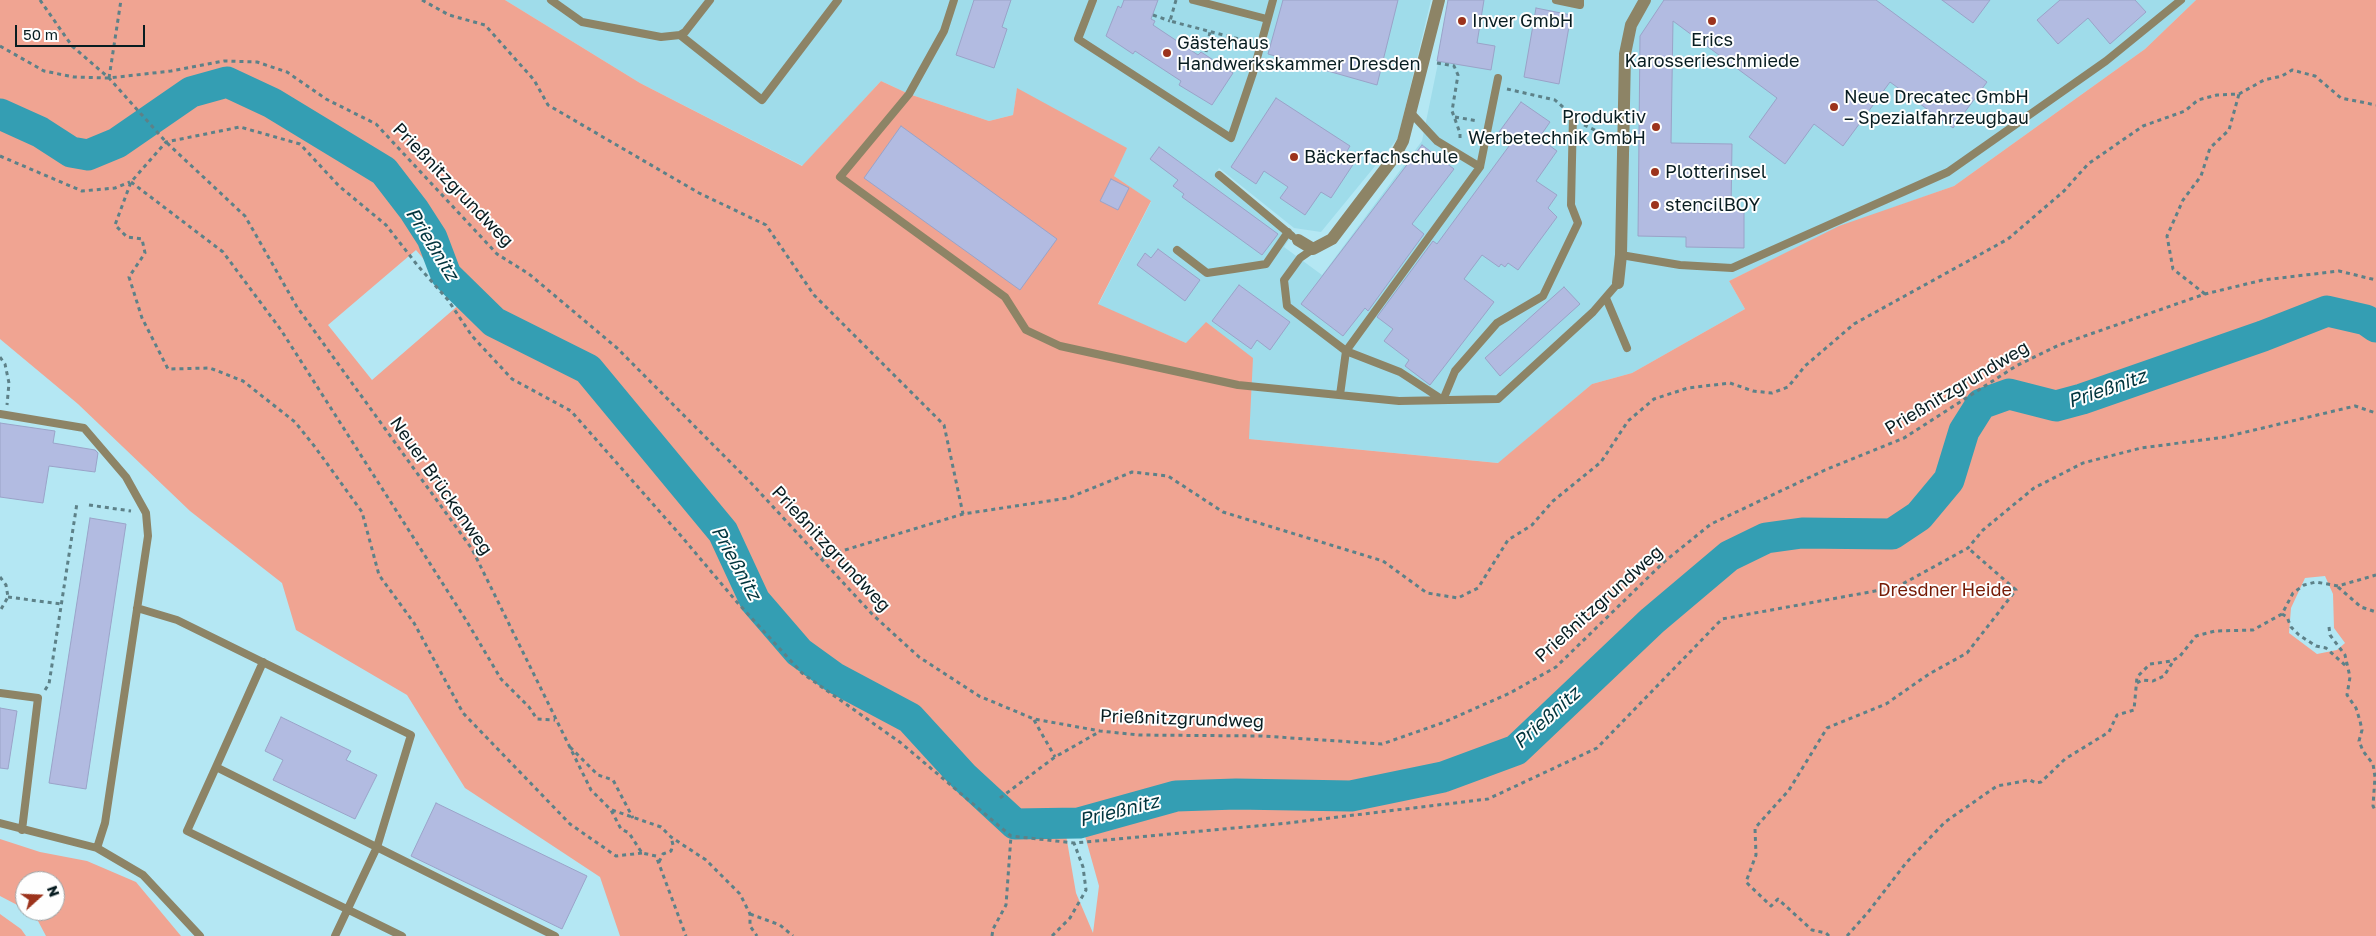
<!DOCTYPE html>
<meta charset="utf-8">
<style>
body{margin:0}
#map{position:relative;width:2376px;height:936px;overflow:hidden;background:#b4e7f3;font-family:"Golos Text",sans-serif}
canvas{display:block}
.north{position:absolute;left:15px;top:871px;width:50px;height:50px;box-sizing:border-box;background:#fefefe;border:1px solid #9ca4a6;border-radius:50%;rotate:70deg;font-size:14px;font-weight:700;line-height:20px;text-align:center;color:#081d21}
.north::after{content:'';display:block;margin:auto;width:18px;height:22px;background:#9c331c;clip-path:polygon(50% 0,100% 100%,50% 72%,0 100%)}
.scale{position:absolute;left:15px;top:25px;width:130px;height:22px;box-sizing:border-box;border:2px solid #081d21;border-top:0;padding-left:6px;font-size:15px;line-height:18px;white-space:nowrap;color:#081d21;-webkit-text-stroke:4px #fefefe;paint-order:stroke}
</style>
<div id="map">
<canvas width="2376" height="936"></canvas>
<div class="north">N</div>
<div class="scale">50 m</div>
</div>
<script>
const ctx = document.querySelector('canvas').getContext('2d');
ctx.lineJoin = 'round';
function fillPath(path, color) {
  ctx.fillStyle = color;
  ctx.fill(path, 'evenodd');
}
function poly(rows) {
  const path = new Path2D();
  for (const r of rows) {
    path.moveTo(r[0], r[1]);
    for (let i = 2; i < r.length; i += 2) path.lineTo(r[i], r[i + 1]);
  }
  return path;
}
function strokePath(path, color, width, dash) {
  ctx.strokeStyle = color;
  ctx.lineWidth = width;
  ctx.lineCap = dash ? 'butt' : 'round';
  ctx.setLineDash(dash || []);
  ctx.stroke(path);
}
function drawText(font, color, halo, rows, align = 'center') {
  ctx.font = font + ' "Golos Text",sans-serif';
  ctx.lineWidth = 4;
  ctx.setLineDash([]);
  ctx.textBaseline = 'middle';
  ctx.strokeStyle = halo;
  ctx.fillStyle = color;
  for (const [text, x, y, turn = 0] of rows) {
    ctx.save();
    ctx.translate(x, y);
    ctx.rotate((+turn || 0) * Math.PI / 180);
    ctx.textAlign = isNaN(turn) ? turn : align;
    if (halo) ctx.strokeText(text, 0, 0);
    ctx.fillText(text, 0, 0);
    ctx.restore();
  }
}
fillPath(poly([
 [505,0,1431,0,1398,138,1321,232,1294,228,1219,168,1215,175,1290,238,1284,247,1322,275,1422,141,1451,0,2196,0,2145,49,1954,186,1839,227,1729,281,1745,309,1632,373,1592,384,1499,463,1249,439,1186,343,1098,305,1151,202,1114,176,1017,89,1013,115,989,121,909,94,881,81,803,166,640,83]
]), '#9fdcea');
fillPath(poly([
 [0,0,505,0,640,83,802,166,881,81,909,94,989,121,1013,115,1017,88,1127,148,1114,176,1151,201,1098,304,1186,343,1206,322,1253,358,1249,439,1498,463,1592,384,1632,373,1745,309,1729,281,1839,226,1954,186,2145,49,2196,0,2376,0,2376,936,620,936,600,877,465,788,407,695,296,630,282,583,190,511,78,404,0,339],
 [416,250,461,303,372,380,328,325],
 [2325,576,2333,594,2334,628,2345,643,2337,650,2317,654,2289,633,2291,608,2305,578],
 [1066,835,1085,836,1099,886,1093,933,1076,893],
 [0,839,40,852,87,861,136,882,181,936,46,936,38,921,28,911,55,911,55,881,25,881,25,909,0,896],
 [0,914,21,929,26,936,0,936]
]), '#f0a492');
strokePath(poly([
 [0,114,40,132,71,152,88,155,117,143,191,92,227,82,272,103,384,171,414,210,432,238,446,275,494,322,588,369,723,532,755,601,799,652,835,678,910,718,964,777,1015,824,1079,823,1176,796,1236,794,1351,796,1443,777,1516,750,1652,621,1729,556,1766,538,1802,533,1892,534,1919,516,1949,480,1964,431,1981,404,2009,394,2056,406,2082,399,2263,336,2327,311,2366,320,2376,327]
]), '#349eb3', 31);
const building = poly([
 [974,0,1011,0,1002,27,1007,29,994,68,956,55,974,0],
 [1124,0,1158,0,1151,19,1155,21,1153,25,1198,55,1201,52,1233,73,1212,105,1179,85,1181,81,1135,51,1133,54,1106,36,1118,6,1121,8,1124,0],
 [1283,0,1398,0,1377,85,1268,54,1283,0],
 [1448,0,1484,0,1477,43,1495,46,1491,70,1437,61,1448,0],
 [1664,0,1876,0,1987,82,1953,128,1890,82,1843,146,1814,124,1785,164,1749,137,1777,98,1673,21,1671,143,1732,144,1731,209,1744,209,1744,248,1686,247,1686,237,1638,236,1640,36,1664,0],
 [1942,0,1990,0,1973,23,1942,0],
 [2060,0,2135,0,2146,12,2110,44,2088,18,2058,44,2037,20,2060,0],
 [1536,8,1571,15,1559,84,1524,77,1536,8],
 [1276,98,1350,146,1346,153,1356,160,1331,198,1321,192,1305,215,1280,198,1288,187,1264,171,1256,184,1231,167,1276,98],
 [1521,102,1550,122,1539,138,1557,151,1536,181,1557,195,1548,208,1557,217,1518,270,1508,263,1505,267,1501,264,1499,267,1482,255,1464,279,1494,302,1430,385,1405,366,1409,360,1384,341,1393,329,1377,317,1433,241,1437,244,1512,142,1499,132,1521,102],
 [901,126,1057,239,1020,290,864,178,901,126],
 [1422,145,1454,169,1412,224,1424,234,1368,311,1365,308,1343,336,1301,304,1422,145],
 [1159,147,1278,234,1262,255,1182,197,1184,194,1173,186,1178,180,1150,159,1159,147],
 [1111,179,1129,188,1118,210,1100,201,1111,179],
 [1158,249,1200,280,1185,301,1137,265,1145,253,1151,258,1158,249],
 [1239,285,1290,322,1270,350,1257,340,1251,349,1212,321,1239,285],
 [1564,287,1580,304,1500,376,1485,358,1564,287],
 [0,423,55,431,53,443,95,450,98,453,95,472,49,466,43,503,0,497,0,423],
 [90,518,126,524,86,789,49,783,90,518],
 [0,708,17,711,8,769,0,768,0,708],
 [281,717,351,751,346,760,377,775,355,819,273,780,283,760,265,751,281,717],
 [436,803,587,876,562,929,411,856,436,803]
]);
fillPath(building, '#b2bbe1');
strokePath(building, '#9aa3c8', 1);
strokePath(poly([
 [40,0,72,46,109,78,166,142,245,216,297,307,472,549,591,790,611,810,621,829,629,833,642,853,656,856,686,936],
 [422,0,449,15,485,25,534,80,548,105,699,193,766,225,814,295,944,425,963,514],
 [1176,0,1170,21,1250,42],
 [1153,15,1170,21],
 [0,46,44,71,74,77,109,78,171,71,224,61,257,62,287,72,326,99,376,124,497,254,529,274,617,348,752,484,873,615,919,657,979,696,1034,719,1100,731,1139,735,1262,736,1382,744,1442,723,1510,693,1556,667,1665,561,1711,524,1825,470,1904,438,2016,366,2059,345,2205,294,2263,280,2339,271,2376,280],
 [1206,52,1210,32],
 [1437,63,1454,66,1458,75,1452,111,1460,133,1460,142],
 [109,78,121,0],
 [1507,89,1555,100,1564,108],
 [1455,117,1478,121],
 [1584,125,1610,137],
 [0,156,82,191,115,188,130,182],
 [131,182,223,252,281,330,466,620,501,679,529,707,537,719,555,720],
 [2205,294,2173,269,2167,236,2183,200,2201,176,2210,148,2229,130,2239,94],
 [0,357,5,364,9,383,7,405],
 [89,505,131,511],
 [822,557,963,514,1068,498,1132,472,1168,476,1223,512,1383,561,1427,593,1458,598,1478,588,1508,540,1532,525,1553,501,1601,462,1628,421,1654,399,1688,388,1730,383,1753,391,1772,393,1788,387,1805,366,1854,324,2008,239,2064,191,2088,164,2143,126,2185,111,2198,100,2217,95,2239,94,2264,80,2282,76,2292,70,2315,76,2341,98,2376,105],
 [0,577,6,585,8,597,0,611],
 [2338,587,2361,607,2376,612],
 [8,597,61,604],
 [2282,614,2287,617,2291,627,2299,635,2316,646,2326,648,2346,666],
 [2329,627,2330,635,2345,655,2350,677,2347,695,2356,708,2360,721,2362,730,2359,741,2363,751,2373,764,2375,777,2373,806,2376,812],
 [2137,683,2142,680,2153,681,2164,676,2174,660],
 [45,690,49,684,77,503],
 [1034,720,1055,757],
 [570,747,598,775,613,780,633,818],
 [1000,798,1055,757,1099,732],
 [612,810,661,827,671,837,706,860,740,894,750,914,750,926,757,936],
 [642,853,616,856,570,824,463,713,414,623,379,575,362,512,315,447,295,422,243,381,210,368,168,369,142,318,129,277,145,253,142,239,127,237,115,225,131,182,166,142,240,127,300,144,339,186,386,225,418,266,448,300,472,336,512,379,571,411,682,537,736,601,802,673,901,743,1011,836,1074,843,1288,823,1488,799,1597,748,1722,619,1897,587,1968,548,1983,530,2034,488,2083,463,2141,448,2225,437,2355,406,2376,413],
 [659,862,663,854,671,851,673,845,671,837],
 [750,914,780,925,793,936],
 [992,936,993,929,1006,905,1011,836],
 [1052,936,1070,918,1086,890,1083,867,1074,843],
 [1829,936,1826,933,1812,930,1778,899,1771,906,1746,882,1756,855,1755,828,1789,790,1827,728,1886,704,1929,674,1967,653,2016,590,1968,548],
 [1847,936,1869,911,1906,863,1945,822,1997,786,2030,780,2036,783,2041,782,2065,759,2109,732,2117,715,2134,710,2137,677,2150,664,2172,661,2180,656,2196,636,2215,631,2253,630,2282,614,2293,593,2304,585,2316,582,2338,586,2376,575]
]), '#5d8188', 3, [4, 4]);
strokePath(poly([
 [551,0,582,22,661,37,680,35,685,32,710,0],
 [954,0,944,31,909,94,840,177,1005,297,1026,330,1060,346,1238,385,1399,401,1498,399,1593,312,1618,283],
 [1093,0,1078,39,1231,138,1253,73,1273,0],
 [1193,0,1267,19],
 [1556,0,1580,5,1580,0],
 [680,35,762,100,838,0],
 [1411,113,1437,141,1480,167],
 [1219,175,1292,236],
 [1313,249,1300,258,1284,280,1287,306,1346,351,1480,167,1498,78],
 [1177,250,1207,273,1234,269,1266,264,1288,232],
 [1621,255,1680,265,1732,268,1948,172,2106,61,2181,0],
 [1606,298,1627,348],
 [1340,395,1346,351,1400,372,1443,400,1455,371,1497,323,1543,296,1578,223,1571,205,1573,115],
 [0,414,84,428,126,477,146,513,148,536,105,823,97,848],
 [137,608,177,620,411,735,377,847,335,936],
 [263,662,216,767,555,936],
 [0,693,38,698,22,830],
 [216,767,187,831,402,936],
 [0,823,97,848,143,875,200,936]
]), '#8d8466', 8);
strokePath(poly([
 [1298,240,1313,249,1332,239,1395,156,1403,141,1439,0],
 [1618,283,1621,255,1625,54,1631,25,1645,0]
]), '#8d8466', 12);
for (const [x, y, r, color] of [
 [1462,21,5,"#9c331c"],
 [1712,21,5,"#9c331c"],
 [1167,53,5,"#9c331c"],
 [1834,107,5,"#9c331c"],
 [1656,127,5,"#9c331c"],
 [1294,157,5,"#9c331c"],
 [1655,172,5,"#9c331c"],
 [1655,205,5,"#9c331c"]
]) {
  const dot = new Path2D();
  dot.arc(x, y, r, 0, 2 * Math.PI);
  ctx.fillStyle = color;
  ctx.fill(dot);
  strokePath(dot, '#fefefe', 2);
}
drawText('18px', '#081d21', '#fefefe', [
 ["Inver GmbH",1472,21],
 ["Erics",1712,40,"center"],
 ["Karosserieschmiede",1712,61,"center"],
 ["Gästehaus",1177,43],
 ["Handwerkskammer Dresden",1177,64],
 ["Neue Drecatec GmbH",1844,97],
 ["– Spezialfahrzeugbau",1844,118],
 ["Produktiv",1646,117,"right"],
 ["Werbetechnik GmbH",1646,138,"right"],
 ["Bäckerfachschule",1304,157],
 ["Plotterinsel",1665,172],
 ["stencilBOY",1665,205]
], 'left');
drawText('18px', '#081d21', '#fefefe', [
 ["Prießnitzgrundweg",453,185,46],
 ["Prießnitzgrundweg",1957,388,-31],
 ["Neuer Brückenweg",441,486,55],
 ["Prießnitzgrundweg",831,549,47],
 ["Prießnitzgrundweg",1599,604,-42],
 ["Prießnitzgrundweg",1182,719,2]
]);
drawText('18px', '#751a05', '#fefefe', [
 ["Dresdner Heide",1945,590]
]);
drawText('italic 19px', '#01343d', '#fefefe', [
 ["Prießnitz",432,244,58],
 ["Prießnitz",2107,389,-19],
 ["Prießnitz",736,563,61],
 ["Prießnitz",1547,718,-42],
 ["Prießnitz",1119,811,-14]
]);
</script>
